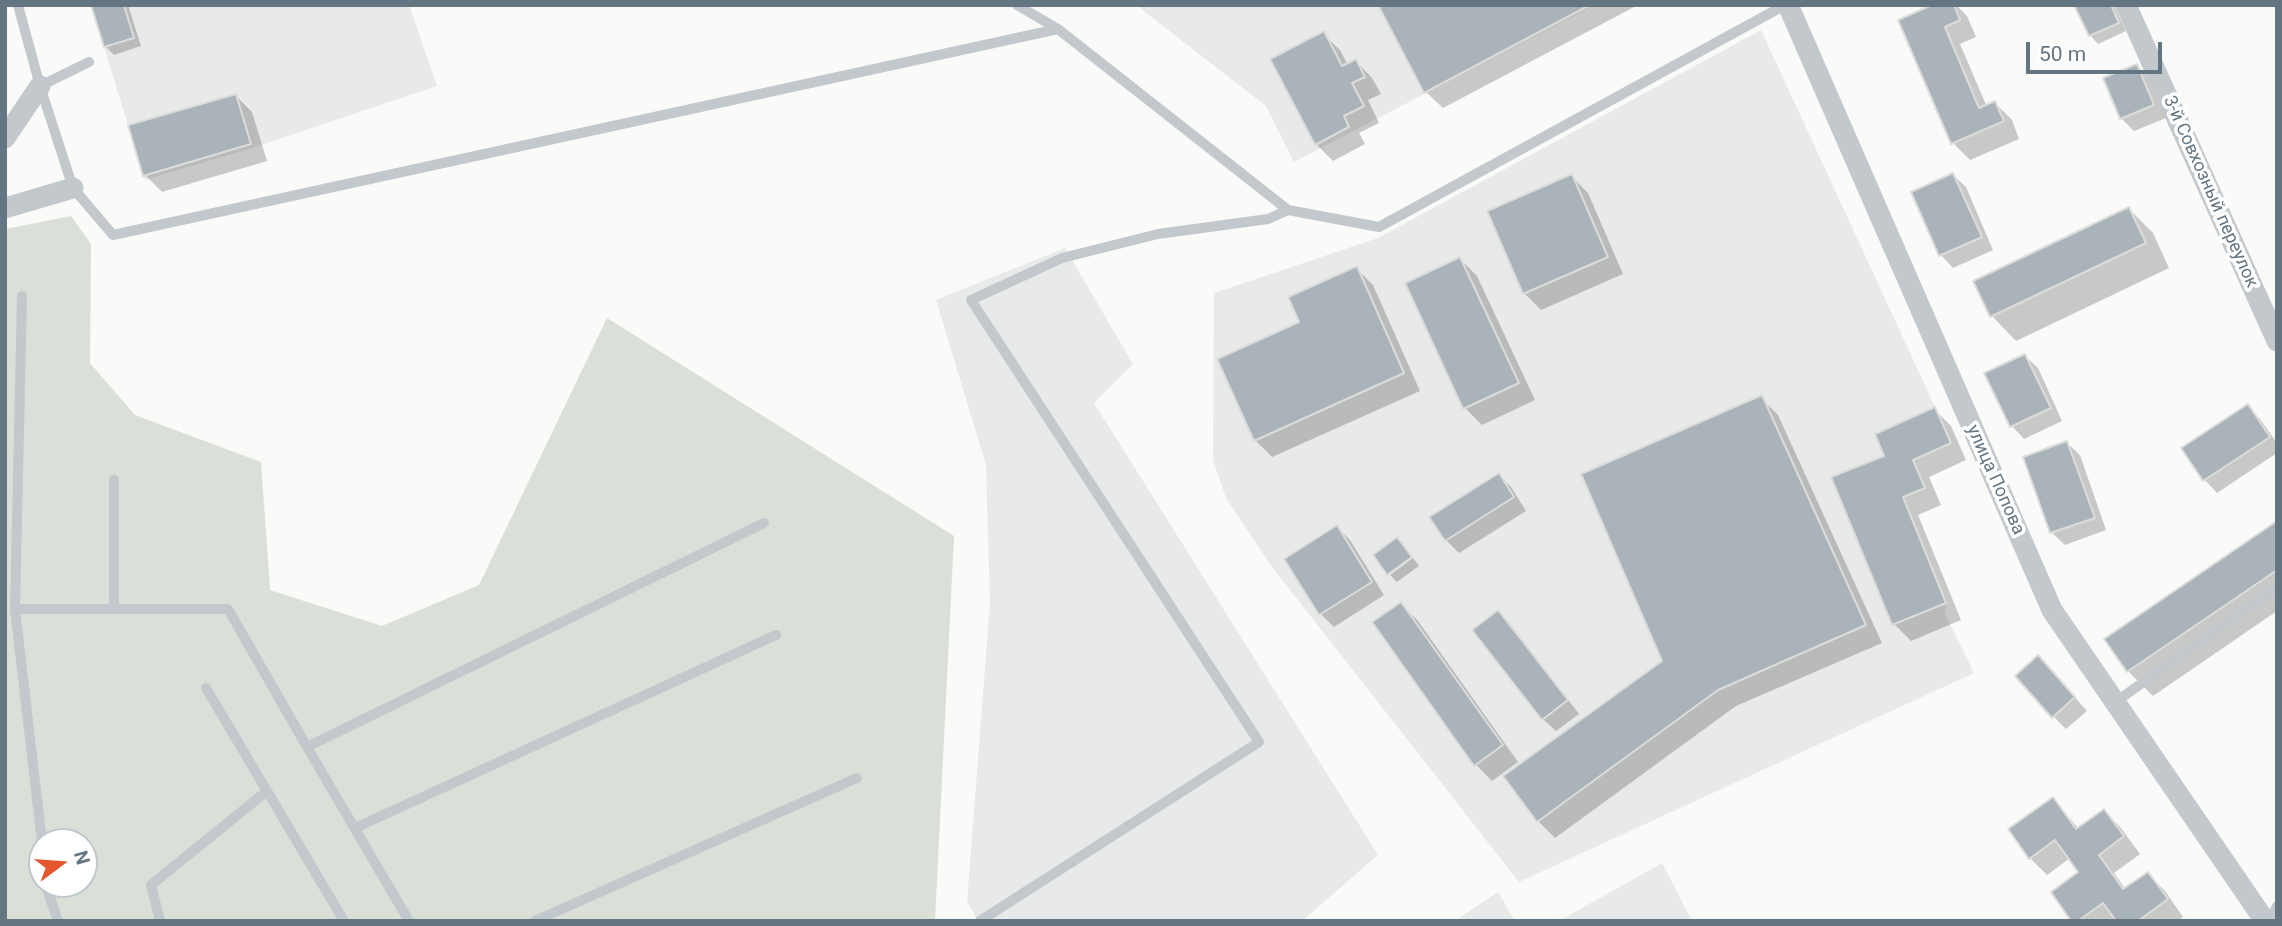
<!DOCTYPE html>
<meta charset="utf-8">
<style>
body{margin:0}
#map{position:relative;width:2282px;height:926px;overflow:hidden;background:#fafaf8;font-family:Roboto,sans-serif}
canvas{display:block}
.frame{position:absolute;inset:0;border:7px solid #657683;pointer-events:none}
.north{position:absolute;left:28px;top:828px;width:70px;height:70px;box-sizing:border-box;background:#fff;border:2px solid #c1c8cd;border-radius:50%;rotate:74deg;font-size:19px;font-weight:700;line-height:28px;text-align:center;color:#657683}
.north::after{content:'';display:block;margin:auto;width:24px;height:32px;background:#e4572e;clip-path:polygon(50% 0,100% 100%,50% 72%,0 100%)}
.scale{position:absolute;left:2026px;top:42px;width:136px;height:32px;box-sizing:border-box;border:4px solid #657683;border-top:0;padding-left:9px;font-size:21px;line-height:24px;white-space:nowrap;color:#657683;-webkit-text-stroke:5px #fff;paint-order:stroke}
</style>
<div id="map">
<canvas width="2282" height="926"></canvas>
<div class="frame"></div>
<div class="north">N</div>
<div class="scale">50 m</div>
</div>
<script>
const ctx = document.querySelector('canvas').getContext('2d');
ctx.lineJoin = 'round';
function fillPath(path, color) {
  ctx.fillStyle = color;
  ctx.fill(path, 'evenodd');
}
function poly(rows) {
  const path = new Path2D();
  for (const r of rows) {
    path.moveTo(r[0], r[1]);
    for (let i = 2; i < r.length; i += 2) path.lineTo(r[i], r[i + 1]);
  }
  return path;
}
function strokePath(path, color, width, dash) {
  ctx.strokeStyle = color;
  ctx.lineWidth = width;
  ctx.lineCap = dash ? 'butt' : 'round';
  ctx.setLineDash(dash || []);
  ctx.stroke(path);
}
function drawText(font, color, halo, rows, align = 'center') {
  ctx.font = font + ' Roboto,sans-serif';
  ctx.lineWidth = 7;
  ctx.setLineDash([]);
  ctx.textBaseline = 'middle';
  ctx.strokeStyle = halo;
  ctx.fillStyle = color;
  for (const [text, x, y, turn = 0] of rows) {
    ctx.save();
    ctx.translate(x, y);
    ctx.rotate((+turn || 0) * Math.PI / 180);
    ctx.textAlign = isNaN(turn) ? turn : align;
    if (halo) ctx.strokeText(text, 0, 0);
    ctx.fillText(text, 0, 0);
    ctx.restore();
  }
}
fillPath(poly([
 [124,5,409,5,437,86,255,147,145,180,104,47,134,38],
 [1136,5,1595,5,1294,162,1266,106],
 [1761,30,1935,407,1913,460,1925,488,1903,498,1946,603,1945,614,1974,673,1519,882,1272,567,1226,498,1213,460,1214,293,1378,238],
 [1065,248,1133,364,1094,403,1378,855,1302,921,978,921,967,902,990,603,986,465,936,300],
 [1662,863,1692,921,1559,921],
 [1498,892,1515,921,1455,921]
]), '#e8e9e9');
fillPath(poly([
 [71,216,91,244,90,363,135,415,261,462,270,590,382,626,479,585,607,318,954,536,935,921,5,921,5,229],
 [42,842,84,842,84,884,42,884]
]), '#dadfd7');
fillPath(poly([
 [95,5,128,5,141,46,114,55,105,46],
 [1638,5,1443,108,1426,92,1380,6],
 [1936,5,1956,5,1967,16,1976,37,1960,44,1987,107,1995,103,2012,120,2019,139,1970,160,1953,143],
 [2076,5,2114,5,2126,31,2098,44,2090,35],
 [1323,34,1340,50,1348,65,1356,61,1372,78,1381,94,1368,100,1379,123,1359,133,1365,144,1333,161,1316,144],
 [2137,66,2150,79,2166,118,2134,131,2121,118,2105,79],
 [235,95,252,112,267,161,162,192,145,175],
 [1953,175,1966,187,1993,250,1953,268,1941,255],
 [1571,176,1588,193,1623,274,1541,310,1524,293],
 [2129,209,2153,233,2169,268,2016,341,1992,316],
 [1460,259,1477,276,1535,400,1482,425,1465,408],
 [1356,268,1373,285,1420,391,1272,457,1255,440,1301,323],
 [2025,356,2038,368,2062,421,2024,439,2012,426],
 [1761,398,1778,415,1882,643,1736,706,1555,838,1538,821,1506,776,1664,661],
 [2248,406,2260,419,2277,443,2277,453,2217,493,2205,480,2184,449],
 [1934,409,1951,426,1966,460,1929,477,1941,505,1918,515,1961,620,1911,641,1894,624,1887,456],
 [2067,443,2080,455,2106,530,2065,545,2052,533,2025,458],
 [1498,475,1511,487,1526,511,1459,553,1446,540],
 [2277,523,2277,611,2153,696,2128,671,2107,639],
 [1337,527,1350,540,1384,595,1334,627,1321,614,1286,559],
 [1413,558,1419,566,1397,582,1390,575],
 [1401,604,1418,621,1518,762,1492,781,1475,764],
 [1498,612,1511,625,1579,714,1556,731,1543,719],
 [2051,670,2087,711,2066,729,2054,717],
 [2053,799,2079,829,2104,811,2121,828,2140,854,2114,873,2126,890,2148,874,2165,891,2183,917,2178,921,2073,921,2081,873,2070,858,2047,875,2030,858]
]), '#0003');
const building = poly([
 [91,5,124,5,134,38,104,47,91,5],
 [1378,5,1590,5,1424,93,1378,5],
 [1932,5,1954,5,1960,20,1945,27,1979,108,1995,101,2004,121,1951,144,1898,20,1932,5],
 [2074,5,2111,5,2119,23,2089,36,2074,5],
 [1324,31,1342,66,1356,59,1365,77,1352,83,1364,106,1344,116,1349,127,1315,145,1270,59,1324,31],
 [2137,64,2154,105,2120,119,2103,78,2137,64],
 [236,94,251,144,143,176,128,125,236,94],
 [1953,173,1982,237,1939,256,1911,192,1953,173],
 [1572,174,1608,257,1523,294,1487,211,1572,174],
 [2129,207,2146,243,1990,317,1973,281,2129,207],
 [1460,257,1519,383,1463,409,1405,283,1460,257],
 [1357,266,1404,373,1254,441,1217,359,1299,322,1288,297,1357,266],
 [2025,354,2051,408,2010,427,1984,373,2025,354],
 [1762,395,1866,625,1718,690,1537,822,1503,776,1662,661,1581,474,1762,395],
 [2248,404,2270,437,2203,481,2181,448,2248,404],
 [1935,407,1951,443,1913,460,1925,488,1903,497,1946,603,1892,625,1831,477,1884,456,1875,434,1935,407],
 [2067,441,2095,518,2050,533,2023,457,2067,441],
 [1499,473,1514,497,1445,541,1429,517,1499,473],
 [2277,521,2277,570,2127,672,2104,639,2277,521],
 [1337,525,1372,582,1319,615,1284,559,1337,525],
 [1397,537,1412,557,1387,575,1373,555,1397,537],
 [1401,602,1503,745,1474,766,1372,622,1401,602],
 [1498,610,1568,700,1542,720,1472,630,1498,610],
 [2038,655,2075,697,2052,718,2015,676,2038,655],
 [2053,797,2076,829,2104,809,2124,836,2099,855,2123,889,2148,872,2168,899,2138,921,2116,921,2103,903,2078,921,2071,921,2051,892,2078,872,2055,840,2029,859,2008,829,2053,797]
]);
fillPath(building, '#aab3b9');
strokePath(building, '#dcdcda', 2);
strokePath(poly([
 [18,5,40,86],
 [1017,5,1058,29,1288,210,1379,227,1785,5],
 [89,62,40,86,73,188,113,235,1058,29],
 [22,296,15,609,42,842],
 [15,609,228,609,307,747],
 [114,609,114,480],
 [206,688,344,921],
 [2114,703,2277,587],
 [355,828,776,635],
 [47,884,49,895,58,921],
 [160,921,151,885,267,791],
 [409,921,307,747,764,523],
 [535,921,857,778],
 [980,921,1259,742,971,300,1062,258,1158,234,1268,219,1288,210],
 [2269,921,2277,906]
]), '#c3c8cc', 10);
strokePath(poly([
 [1788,5,2052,610,2265,921],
 [2126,5,2277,341],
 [5,138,40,86],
 [5,208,73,188]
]), '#c3c8cc', 21);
drawText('18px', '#657683', '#fff', [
 ["3-й Совхозный переулок",2210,192,66],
 ["улица Попова",1995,480,66]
]);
</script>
